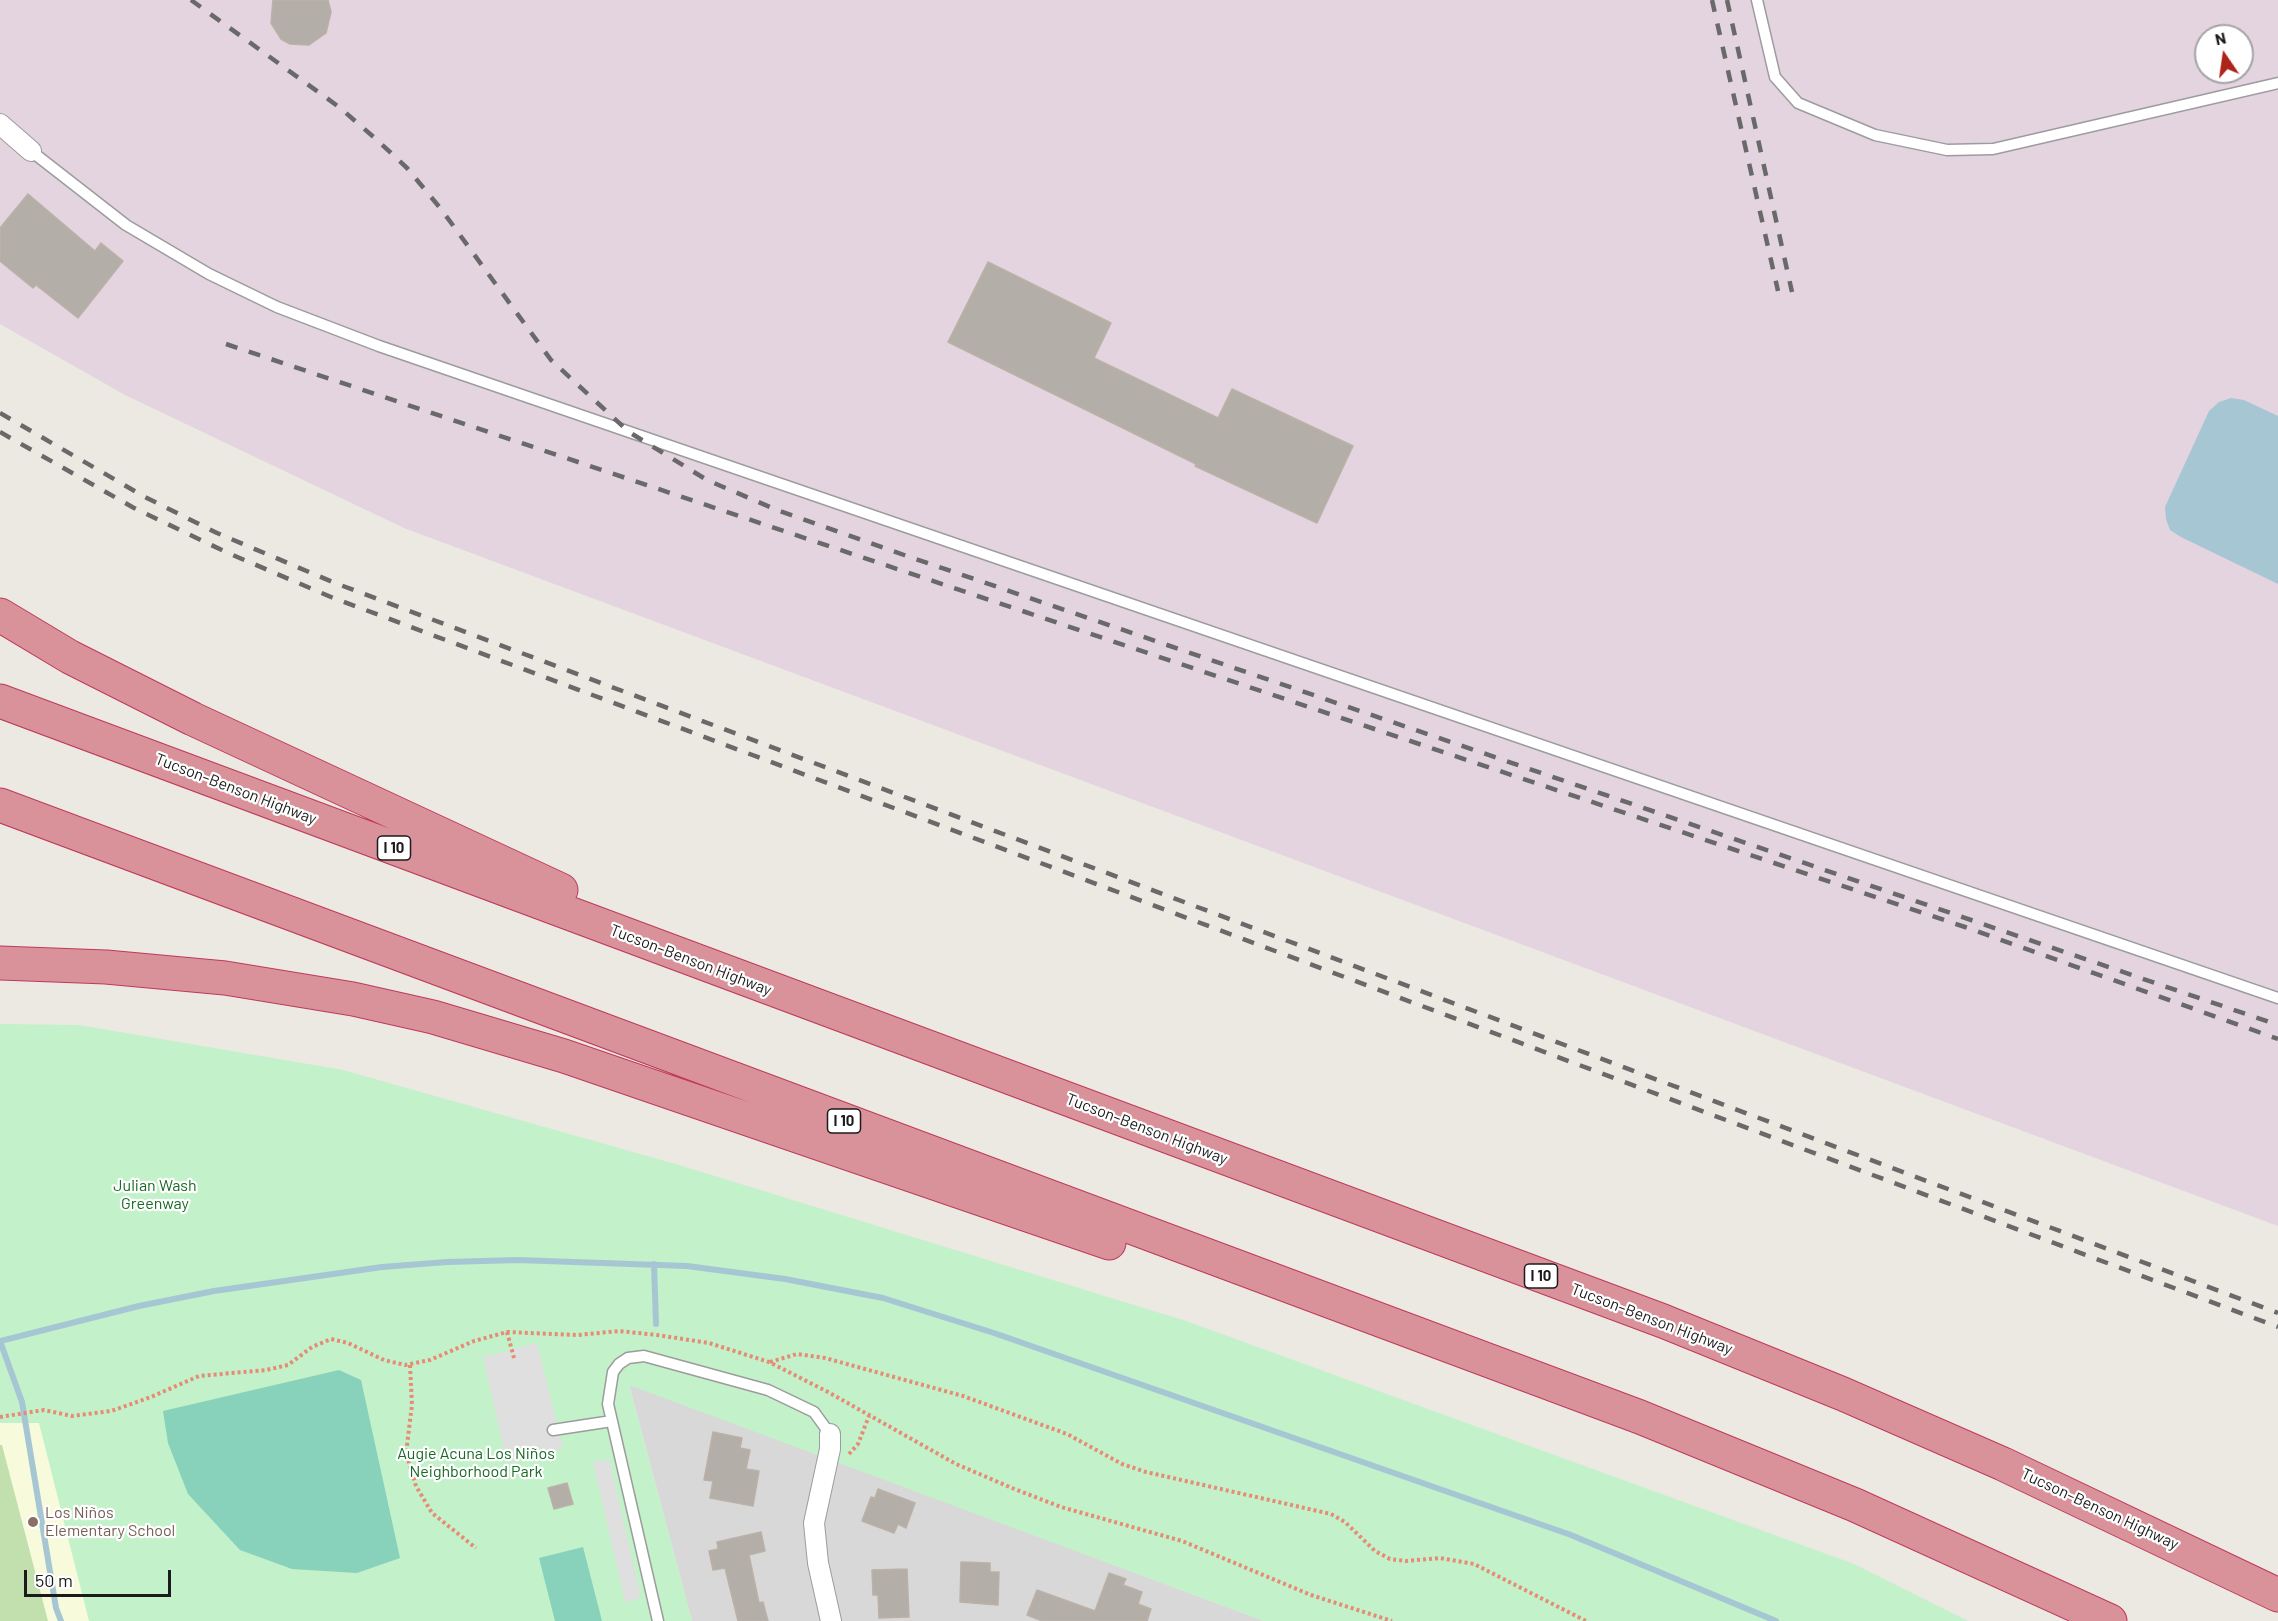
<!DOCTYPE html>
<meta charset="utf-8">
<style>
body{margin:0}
#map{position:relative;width:2278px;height:1621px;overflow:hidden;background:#ebe9e2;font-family:Barlow,sans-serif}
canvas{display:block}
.north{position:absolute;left:2194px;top:24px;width:60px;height:60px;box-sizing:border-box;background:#fff;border:2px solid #a4a4a4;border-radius:50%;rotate:347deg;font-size:16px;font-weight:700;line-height:24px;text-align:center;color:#1b1b1b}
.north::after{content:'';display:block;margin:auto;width:21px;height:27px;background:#ad2418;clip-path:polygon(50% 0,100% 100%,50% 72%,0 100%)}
.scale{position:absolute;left:24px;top:1570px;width:147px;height:27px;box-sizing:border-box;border:3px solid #1b1b1b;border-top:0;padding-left:8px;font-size:18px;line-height:21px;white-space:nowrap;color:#1b1b1b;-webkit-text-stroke:4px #fff;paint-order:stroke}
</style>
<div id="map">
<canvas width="2278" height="1621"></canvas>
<div class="north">N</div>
<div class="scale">50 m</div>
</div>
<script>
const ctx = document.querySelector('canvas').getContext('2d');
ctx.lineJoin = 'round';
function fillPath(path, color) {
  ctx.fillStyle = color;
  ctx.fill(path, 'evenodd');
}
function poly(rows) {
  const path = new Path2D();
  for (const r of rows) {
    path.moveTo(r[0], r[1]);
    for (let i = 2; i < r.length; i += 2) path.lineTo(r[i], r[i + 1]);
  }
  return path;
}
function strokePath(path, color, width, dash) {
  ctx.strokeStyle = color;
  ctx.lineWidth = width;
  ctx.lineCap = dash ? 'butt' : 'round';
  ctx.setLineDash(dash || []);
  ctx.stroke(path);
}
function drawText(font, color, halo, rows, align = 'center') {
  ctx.font = font + ' Barlow,sans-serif';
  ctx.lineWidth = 4.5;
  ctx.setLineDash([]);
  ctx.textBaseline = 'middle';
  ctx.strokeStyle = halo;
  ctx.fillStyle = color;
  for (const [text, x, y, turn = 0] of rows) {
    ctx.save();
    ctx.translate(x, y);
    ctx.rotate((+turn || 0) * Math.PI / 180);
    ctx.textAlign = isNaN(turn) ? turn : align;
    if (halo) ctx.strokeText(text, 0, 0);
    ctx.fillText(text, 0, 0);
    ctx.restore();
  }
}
fillPath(poly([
 [629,1384,1264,1621,692,1621]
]), '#d9d8d8');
fillPath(poly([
 [0,0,2278,0,2278,1226,404,528,125,395,0,324],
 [2206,36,2242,36,2242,72,2206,72]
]), '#e3d4df');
fillPath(poly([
 [39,1422,91,1621,0,1621,0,1423]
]), '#f8fadc');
fillPath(poly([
 [0,1445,2,1445,48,1621,0,1621]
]), '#c2e0ad');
fillPath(poly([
 [0,1024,79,1025,343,1070,679,1165,1186,1321,1854,1564,1968,1621,1264,1621,629,1385,692,1621,89,1621,39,1423,0,1423]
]), '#c2f1ca');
fillPath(poly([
 [339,1370,361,1380,400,1558,357,1573,292,1569,240,1550,188,1494,168,1443,163,1411],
 [583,1547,602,1621,555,1621,539,1558]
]), '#88d1bb');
fillPath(poly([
 [537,1343,563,1448,507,1463,483,1357],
 [609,1459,641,1598,625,1602,593,1462]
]), '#dfdfdf');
fillPath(poly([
 [2231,398,2244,400,2278,416,2278,584,2181,537,2170,530,2166,519,2165,507,2209,411,2219,402]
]), '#a7c6d4');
strokePath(poly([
 [654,1264,656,1324],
 [0,1341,139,1306,214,1291,382,1267,447,1262,518,1260,687,1266,785,1279,883,1298,994,1333,1571,1535,1776,1621],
 [0,1341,22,1402,56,1608,61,1621]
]), '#a7c6d4', 6);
const building = poly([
 [273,0,328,0,331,12,326,33,309,45,290,44,281,39,271,23,273,0],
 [28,194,95,251,101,243,123,261,78,318,36,285,33,288,0,261,0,228,28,194],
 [988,262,1111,323,1094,358,1218,418,1232,389,1353,446,1317,523,1195,466,1196,464,948,342,988,262],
 [713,1432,742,1438,740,1448,750,1450,746,1469,759,1471,753,1506,710,1498,713,1481,704,1480,713,1432],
 [567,1483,573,1504,554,1509,548,1488,567,1483],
 [878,1489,915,1503,906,1528,898,1524,894,1533,862,1521,871,1497,875,1498,878,1489],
 [761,1532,765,1551,749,1555,759,1603,763,1602,768,1621,738,1621,725,1568,713,1570,709,1551,718,1549,717,1542,761,1532],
 [961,1562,990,1563,990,1572,999,1572,998,1605,960,1602,961,1562],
 [907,1569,909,1617,879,1618,878,1595,873,1595,872,1570,907,1569],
 [1109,1573,1126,1579,1123,1585,1142,1592,1138,1604,1151,1609,1147,1621,1042,1621,1027,1615,1037,1590,1095,1611,1109,1573]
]);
fillPath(building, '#b4aea8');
strokePath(building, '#bbb1a6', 1.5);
const lane = poly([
 [1757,0,1775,77,1798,103,1875,135,1947,150,1993,149,2278,83],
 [31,151,126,225,209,274,277,307,379,346,2278,998],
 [553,1430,612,1421],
 [658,1621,608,1404,613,1372,619,1364,628,1358,644,1356,768,1390,814,1412,830,1434]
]);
const street = poly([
 [0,124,31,151],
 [830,1434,830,1449,814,1523,818,1563,831,1621]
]);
const highway = poly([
 [0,615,70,657,193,719,561,890],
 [0,701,1663,1321,1843,1394,2003,1464,2278,1595],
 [0,805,1640,1417,1855,1505,2110,1621],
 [0,963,106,967,225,978,353,999,433,1017,564,1056,1109,1243]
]);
strokePath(lane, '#9c9c9c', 13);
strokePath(street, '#9c9c9c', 22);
strokePath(highway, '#bf395c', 35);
strokePath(poly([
 [507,1332,514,1358],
 [770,1362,797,1354,825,1358,963,1396,1067,1434,1122,1464,1146,1472,1331,1514,1345,1522,1375,1551,1390,1559,1406,1561,1440,1558,1474,1564,1586,1621],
 [410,1365,412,1405,406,1453,416,1486,432,1513,476,1548],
 [0,1417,44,1410,72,1416,111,1411,151,1397,199,1376,266,1370,288,1365,312,1347,331,1339,348,1343,384,1360,405,1365,430,1360,474,1341,507,1332,578,1335,619,1331,657,1335,709,1343,769,1362,828,1392,956,1464,1012,1488,1061,1507,1182,1541,1311,1595,1392,1621],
 [849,1454,858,1444,869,1416]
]), '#e78b76', 4, [3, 3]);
strokePath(lane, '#fff', 10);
strokePath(street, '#fff', 20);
strokePath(highway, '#da929a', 33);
strokePath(poly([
 [191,0,339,107,376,139,407,168,441,209,551,360,629,432,707,480,777,510,904,555,2278,1025],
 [1712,0,1778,291],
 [1727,0,1792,292],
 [226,344,1965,927,2278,1039],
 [0,413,145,497,217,533,335,583,2278,1313],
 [0,432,134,508,228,553,331,597,2278,1327]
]), '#696969', 4.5, [12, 12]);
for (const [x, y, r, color] of [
 [33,1522,6,"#8d6e63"]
]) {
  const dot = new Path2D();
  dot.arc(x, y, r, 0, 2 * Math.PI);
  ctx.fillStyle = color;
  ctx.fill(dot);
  strokePath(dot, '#fff', 2);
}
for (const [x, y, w] of [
 [394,848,33],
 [844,1121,33],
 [1541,1276,33]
]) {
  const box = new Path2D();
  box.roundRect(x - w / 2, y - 12, w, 24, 4.5);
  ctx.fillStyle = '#fff';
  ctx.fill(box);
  strokePath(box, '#1b1b1b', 1.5);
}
drawText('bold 15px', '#1b1b1b', null, [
 ["I 10",394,848],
 ["I 10",844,1121],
 ["I 10",1541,1276]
]);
drawText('16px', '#1b1b1b', '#fff', [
 ["Tucson–Benson Highway",236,789,21],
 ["Tucson–Benson Highway",691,960,21],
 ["Tucson–Benson Highway",1147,1129,21],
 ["Tucson–Benson Highway",1652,1319,21],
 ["Tucson–Benson Highway",2100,1509,25]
]);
drawText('16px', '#186a25', '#fff', [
 ["Julian Wash",155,1186],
 ["Greenway",155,1204],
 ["Augie Acuna Los Niños",476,1454],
 ["Neighborhood Park",476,1472]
]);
drawText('16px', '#785e54', '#fff', [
 ["Los Niños",45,1513],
 ["Elementary School",45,1531]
], 'left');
</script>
